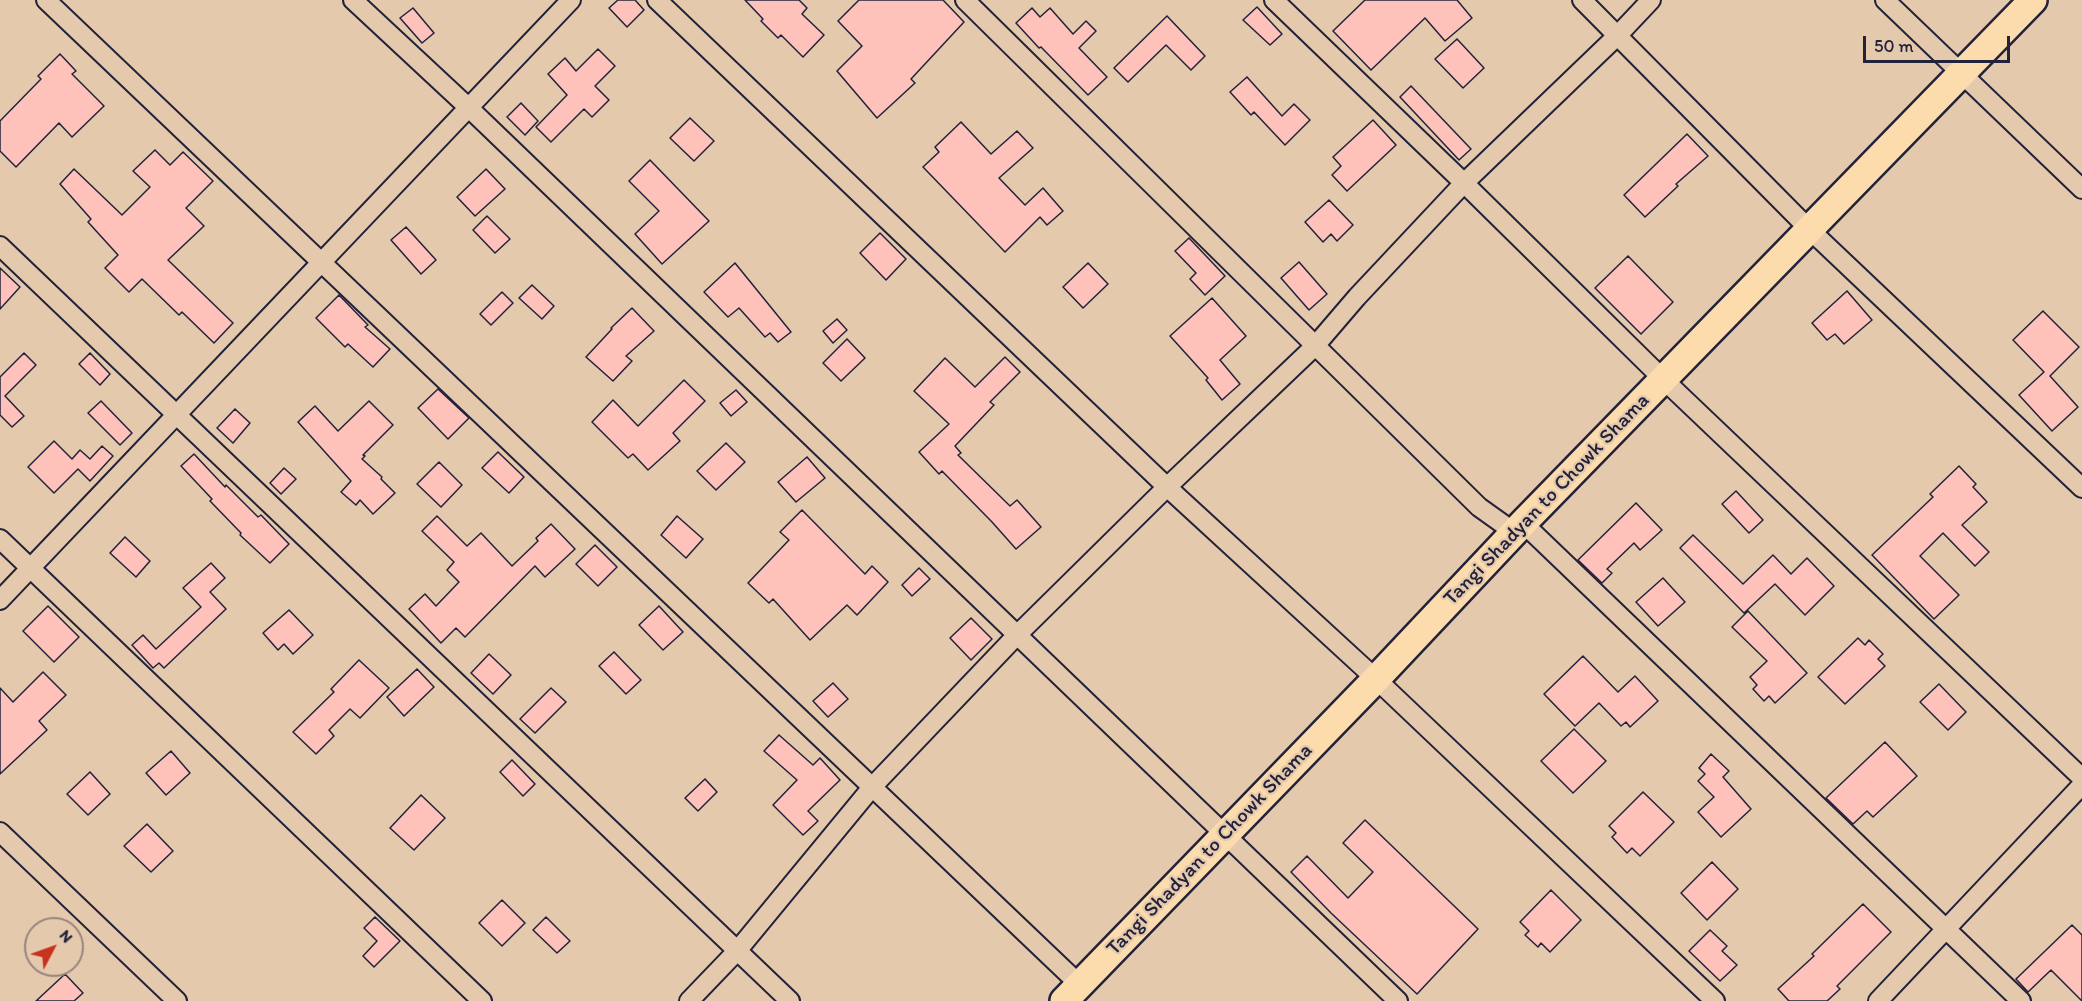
<!DOCTYPE html>
<style>
body{margin:0}
#map{position:relative;width:2082px;height:1001px;overflow:hidden;background:#e5c9ac;font-family:Itim,sans-serif}
canvas{display:block}
.north{position:absolute;left:24px;top:917px;width:60px;height:60px;box-sizing:border-box;background:#e5c9ac;border:2px solid #97867f;border-radius:50%;rotate:49deg;font-size:16px;font-weight:700;line-height:24px;text-align:center;color:#22223b}
.north::after{content:'';display:block;margin:auto;width:21px;height:27px;background:#c8321e;clip-path:polygon(50% 0,100% 100%,50% 72%,0 100%)}
.scale{position:absolute;left:1863px;top:36px;width:147px;height:27px;box-sizing:border-box;border:3px solid #22223b;border-top:0;padding-left:8px;font-size:18px;line-height:21px;white-space:nowrap;color:#22223b;-webkit-text-stroke:4px #e5c9ac;paint-order:stroke}
</style>
<div id="map">
<canvas width="2082" height="1001"></canvas>
<div class="north">N</div>
<div class="scale">50 m</div>
</div>
<script>
const ctx = document.querySelector('canvas').getContext('2d');
ctx.lineJoin = 'round';
function fillPath(path, color) {
  ctx.fillStyle = color;
  ctx.fill(path, 'evenodd');
}
function poly(rows) {
  const path = new Path2D();
  for (const r of rows) {
    path.moveTo(r[0], r[1]);
    for (let i = 2; i < r.length; i += 2) path.lineTo(r[i], r[i + 1]);
  }
  return path;
}
function strokePath(path, color, width, dash) {
  ctx.strokeStyle = color;
  ctx.lineWidth = width;
  ctx.lineCap = dash ? 'butt' : 'round';
  ctx.setLineDash(dash || []);
  ctx.stroke(path);
}
function drawText(font, color, halo, rows, align = 'center') {
  ctx.font = font + ' Itim,sans-serif';
  ctx.lineWidth = 4.5;
  ctx.setLineDash([]);
  ctx.textBaseline = 'middle';
  ctx.strokeStyle = halo;
  ctx.fillStyle = color;
  for (const [text, x, y, turn = 0] of rows) {
    ctx.save();
    ctx.translate(x, y);
    ctx.rotate((+turn || 0) * Math.PI / 180);
    ctx.textAlign = isNaN(turn) ? turn : align;
    if (halo) ctx.strokeText(text, 0, 0);
    ctx.fillText(text, 0, 0);
    ctx.restore();
  }
}
const building = poly([
 [618,0,635,0,644,10,627,27,609,8,618,0],
 [745,0,799,0,807,8,802,14,824,35,803,57,781,35,778,38,761,21,763,19,745,0],
 [859,0,943,0,964,22,911,79,915,83,877,118,837,71,862,46,838,21,859,0],
 [1365,0,1457,0,1472,18,1445,41,1425,18,1371,70,1333,31,1365,0],
 [1257,7,1282,34,1270,45,1243,20,1257,7],
 [413,8,434,33,422,43,400,18,413,8],
 [1032,8,1040,17,1050,8,1073,34,1086,21,1096,31,1079,48,1107,77,1088,95,1041,47,1039,48,1016,23,1032,8],
 [1167,16,1205,56,1191,70,1166,45,1128,82,1114,68,1167,16],
 [1457,39,1484,68,1463,88,1435,59,1457,39],
 [598,49,615,66,595,86,609,100,592,117,584,109,551,142,536,127,567,95,548,74,565,58,576,71,598,49],
 [60,54,76,71,72,74,104,106,72,137,59,123,16,167,0,151,0,121,41,79,38,76,60,54],
 [1247,77,1282,116,1294,104,1310,120,1285,145,1254,112,1251,115,1230,92,1247,77],
 [1411,86,1471,149,1459,160,1400,97,1411,86],
 [521,103,538,121,525,135,507,117,521,103],
 [690,118,714,141,694,161,670,138,690,118],
 [1373,120,1396,145,1347,191,1332,175,1341,166,1333,157,1373,120],
 [961,122,991,154,1017,131,1033,148,999,178,1025,205,1043,188,1063,211,1047,225,1040,217,1005,252,923,167,939,152,935,147,961,122],
 [1687,134,1708,156,1676,184,1678,186,1645,217,1624,195,1687,134],
 [155,150,170,165,183,152,213,181,186,208,204,226,168,260,233,323,214,343,182,312,179,315,142,279,129,292,105,268,118,255,88,222,91,219,60,184,74,169,122,215,150,187,133,171,155,150],
 [650,160,709,221,662,264,635,234,659,211,629,181,650,160],
 [486,169,505,189,475,216,457,197,486,169],
 [1329,200,1353,225,1337,241,1331,234,1323,242,1305,222,1329,200],
 [487,216,510,239,495,253,473,230,487,216],
 [406,227,436,260,421,274,391,240,406,227],
 [880,233,906,259,886,280,860,253,880,233],
 [1189,238,1225,276,1205,295,1190,279,1196,273,1175,251,1189,238],
 [1628,256,1673,302,1641,334,1595,288,1628,256],
 [1299,262,1327,294,1309,310,1281,278,1299,262],
 [735,263,791,332,778,342,770,333,765,337,739,308,728,317,704,292,735,263],
 [1088,263,1108,284,1083,308,1063,287,1088,263],
 [0,268,20,287,0,309,0,268],
 [532,285,554,306,542,319,519,298,532,285],
 [1847,291,1872,320,1844,344,1835,334,1827,340,1812,323,1847,291],
 [502,292,513,303,491,325,480,314,502,292],
 [339,295,368,325,365,327,390,349,373,367,348,344,345,347,316,318,339,295],
 [1212,298,1246,336,1220,360,1240,384,1222,400,1206,380,1208,378,1170,336,1212,298],
 [632,308,654,331,626,356,632,361,613,381,586,357,612,329,611,328,632,308],
 [2043,311,2079,347,2050,376,2078,407,2052,431,2019,395,2044,372,2013,340,2043,311],
 [837,319,847,330,833,343,823,331,837,319],
 [847,339,865,358,841,381,823,363,847,339],
 [24,353,36,365,5,396,24,416,12,427,0,415,0,377,24,353],
 [90,353,110,374,100,385,79,364,90,353],
 [1005,357,1020,372,990,402,994,405,955,446,961,453,958,455,1010,506,1017,500,1041,527,1016,549,992,522,942,471,939,474,919,452,949,424,914,391,945,358,975,387,1005,357],
 [684,380,705,401,673,433,680,441,648,470,633,454,628,458,592,422,613,400,638,426,684,380],
 [438,389,469,418,448,439,418,408,438,389],
 [736,390,747,402,731,416,720,403,736,390],
 [101,401,132,433,120,445,88,413,101,401],
 [369,401,393,425,363,455,365,456,362,459,382,477,381,479,395,493,373,514,360,500,356,505,341,492,351,481,298,422,315,406,338,431,369,401],
 [235,409,250,423,233,443,217,428,235,409],
 [54,441,72,459,80,450,90,459,102,446,113,456,90,481,78,469,54,493,28,467,54,441],
 [726,443,745,462,716,490,697,471,726,443],
 [498,452,524,477,509,493,482,468,498,452],
 [194,454,225,487,226,485,258,517,261,515,289,544,270,563,240,535,241,533,210,501,212,499,181,466,194,454],
 [807,457,825,478,796,502,778,482,807,457],
 [439,462,462,485,441,507,417,484,439,462],
 [1959,466,1976,484,1973,487,1987,502,1962,525,1989,552,1975,566,1943,533,1920,556,1959,595,1934,619,1872,555,1933,497,1930,494,1959,466],
 [284,468,296,479,281,494,270,483,284,468],
 [1736,491,1763,520,1749,533,1722,504,1736,491],
 [1636,503,1662,530,1640,550,1634,543,1607,569,1612,573,1602,583,1578,560,1636,503],
 [802,510,865,574,872,566,888,582,857,615,847,605,810,640,773,599,769,603,748,583,789,540,780,532,802,510],
 [437,516,467,546,481,533,512,566,538,541,536,538,551,524,575,549,545,577,535,566,465,637,456,628,441,643,409,609,425,594,436,606,459,582,447,570,454,562,422,531,437,516],
 [677,516,703,539,686,558,661,535,677,516],
 [1693,535,1743,584,1773,555,1791,574,1807,558,1834,586,1805,615,1775,584,1744,613,1680,548,1693,535],
 [125,537,150,561,136,577,110,553,125,537],
 [595,545,617,567,598,586,576,564,595,545],
 [211,563,225,578,210,592,226,609,164,668,159,663,153,668,132,645,143,635,156,649,201,607,183,588,211,563],
 [919,568,930,579,912,596,902,585,919,568],
 [1663,578,1685,602,1658,626,1636,602,1663,578],
 [48,606,79,637,54,662,23,631,48,606],
 [659,606,683,632,663,650,639,625,659,606],
 [289,610,313,635,293,654,284,644,278,650,263,633,289,610],
 [1748,611,1807,673,1775,703,1769,696,1764,701,1753,689,1757,685,1750,677,1767,661,1732,627,1748,611],
 [971,618,992,639,971,660,950,638,971,618],
 [1858,638,1865,645,1869,640,1883,654,1878,659,1885,666,1845,704,1818,677,1858,638],
 [614,652,641,680,626,694,599,666,614,652],
 [489,654,511,675,493,694,471,673,489,654],
 [1583,656,1618,692,1635,676,1658,701,1630,727,1626,722,1621,726,1599,703,1575,726,1544,694,1583,656],
 [359,660,389,688,360,718,350,709,329,730,334,736,316,754,293,732,334,692,331,689,359,660],
 [417,669,434,687,404,716,387,697,417,669],
 [43,672,66,695,39,721,47,730,0,774,0,688,13,702,43,672],
 [833,683,848,699,828,717,813,701,833,683],
 [1939,684,1966,712,1948,730,1920,702,1939,684],
 [551,688,566,702,535,733,520,719,551,688],
 [1574,729,1606,761,1573,793,1541,761,1574,729],
 [779,735,813,765,820,758,840,780,808,811,818,821,803,835,773,805,797,780,764,751,779,735],
 [1885,742,1917,776,1873,817,1867,811,1853,824,1826,798,1885,742],
 [171,751,190,773,166,795,146,773,171,751],
 [1711,754,1729,771,1723,777,1751,809,1721,837,1698,812,1714,797,1698,781,1705,774,1699,768,1711,754],
 [512,760,535,784,523,796,500,772,512,760],
 [90,772,110,794,88,815,67,794,90,772],
 [705,779,717,792,698,811,685,798,705,779],
 [1643,792,1674,822,1640,856,1632,848,1627,853,1612,837,1616,833,1609,826,1643,792],
 [421,795,445,818,414,850,390,828,421,795],
 [1365,820,1478,929,1417,994,1331,913,1291,872,1307,856,1348,898,1373,872,1343,843,1365,820],
 [147,824,173,851,151,872,124,846,147,824],
 [1712,862,1738,889,1707,920,1681,893,1712,862],
 [1551,890,1581,920,1550,952,1541,943,1538,947,1525,935,1529,931,1520,922,1551,890],
 [502,900,525,923,502,946,479,923,502,900],
 [1863,904,1891,932,1837,986,1840,989,1827,1001,1789,1001,1778,989,1814,956,1812,954,1863,904],
 [375,917,400,941,374,967,363,956,377,941,364,928,375,917],
 [546,917,570,941,557,953,533,930,546,917],
 [2072,925,2082,935,2082,1001,2051,970,2028,992,2016,979,2072,925],
 [1710,930,1727,946,1722,951,1737,965,1720,981,1689,951,1710,930],
 [65,974,83,993,74,1001,36,1001,65,974]
]);
fillPath(building, '#fec2bb');
strokePath(building, '#22223b', 1.5);
const street = poly([
 [46,0,1080,985],
 [353,0,469,108,1398,1001],
 [657,0,1167,487,1376,679,1715,1001],
 [965,0,1479,507,1514,532],
 [1274,0,1464,183,1663,379,2082,778],
 [1582,0,1809,229,2082,488],
 [1885,0,2082,189],
 [0,246,790,1001],
 [1523,523,2021,1001],
 [0,539,482,1001],
 [0,600,571,0],
 [0,832,177,1001],
 [689,1001,737,951,873,786,1016,636,1167,487,1315,346,1357,297,1464,183,1618,35,1651,0],
 [1878,1001,2082,785]
]);
const primary = poly([
 [1064,1001,1376,679,1523,523,2033,0]
]);
strokePath(street, '#22223b', 22);
strokePath(primary, '#22223b', 32);
strokePath(street, '#e5c9ac', 18);
strokePath(primary, '#fcdcac', 27);
drawText('21px', '#22223b', '#e5c9ac', [
 ["Tangi Shadyan to Chowk Shama",1547,500,-46],
 ["Tangi Shadyan to Chowk Shama",1210,850,-46]
]);
</script>
